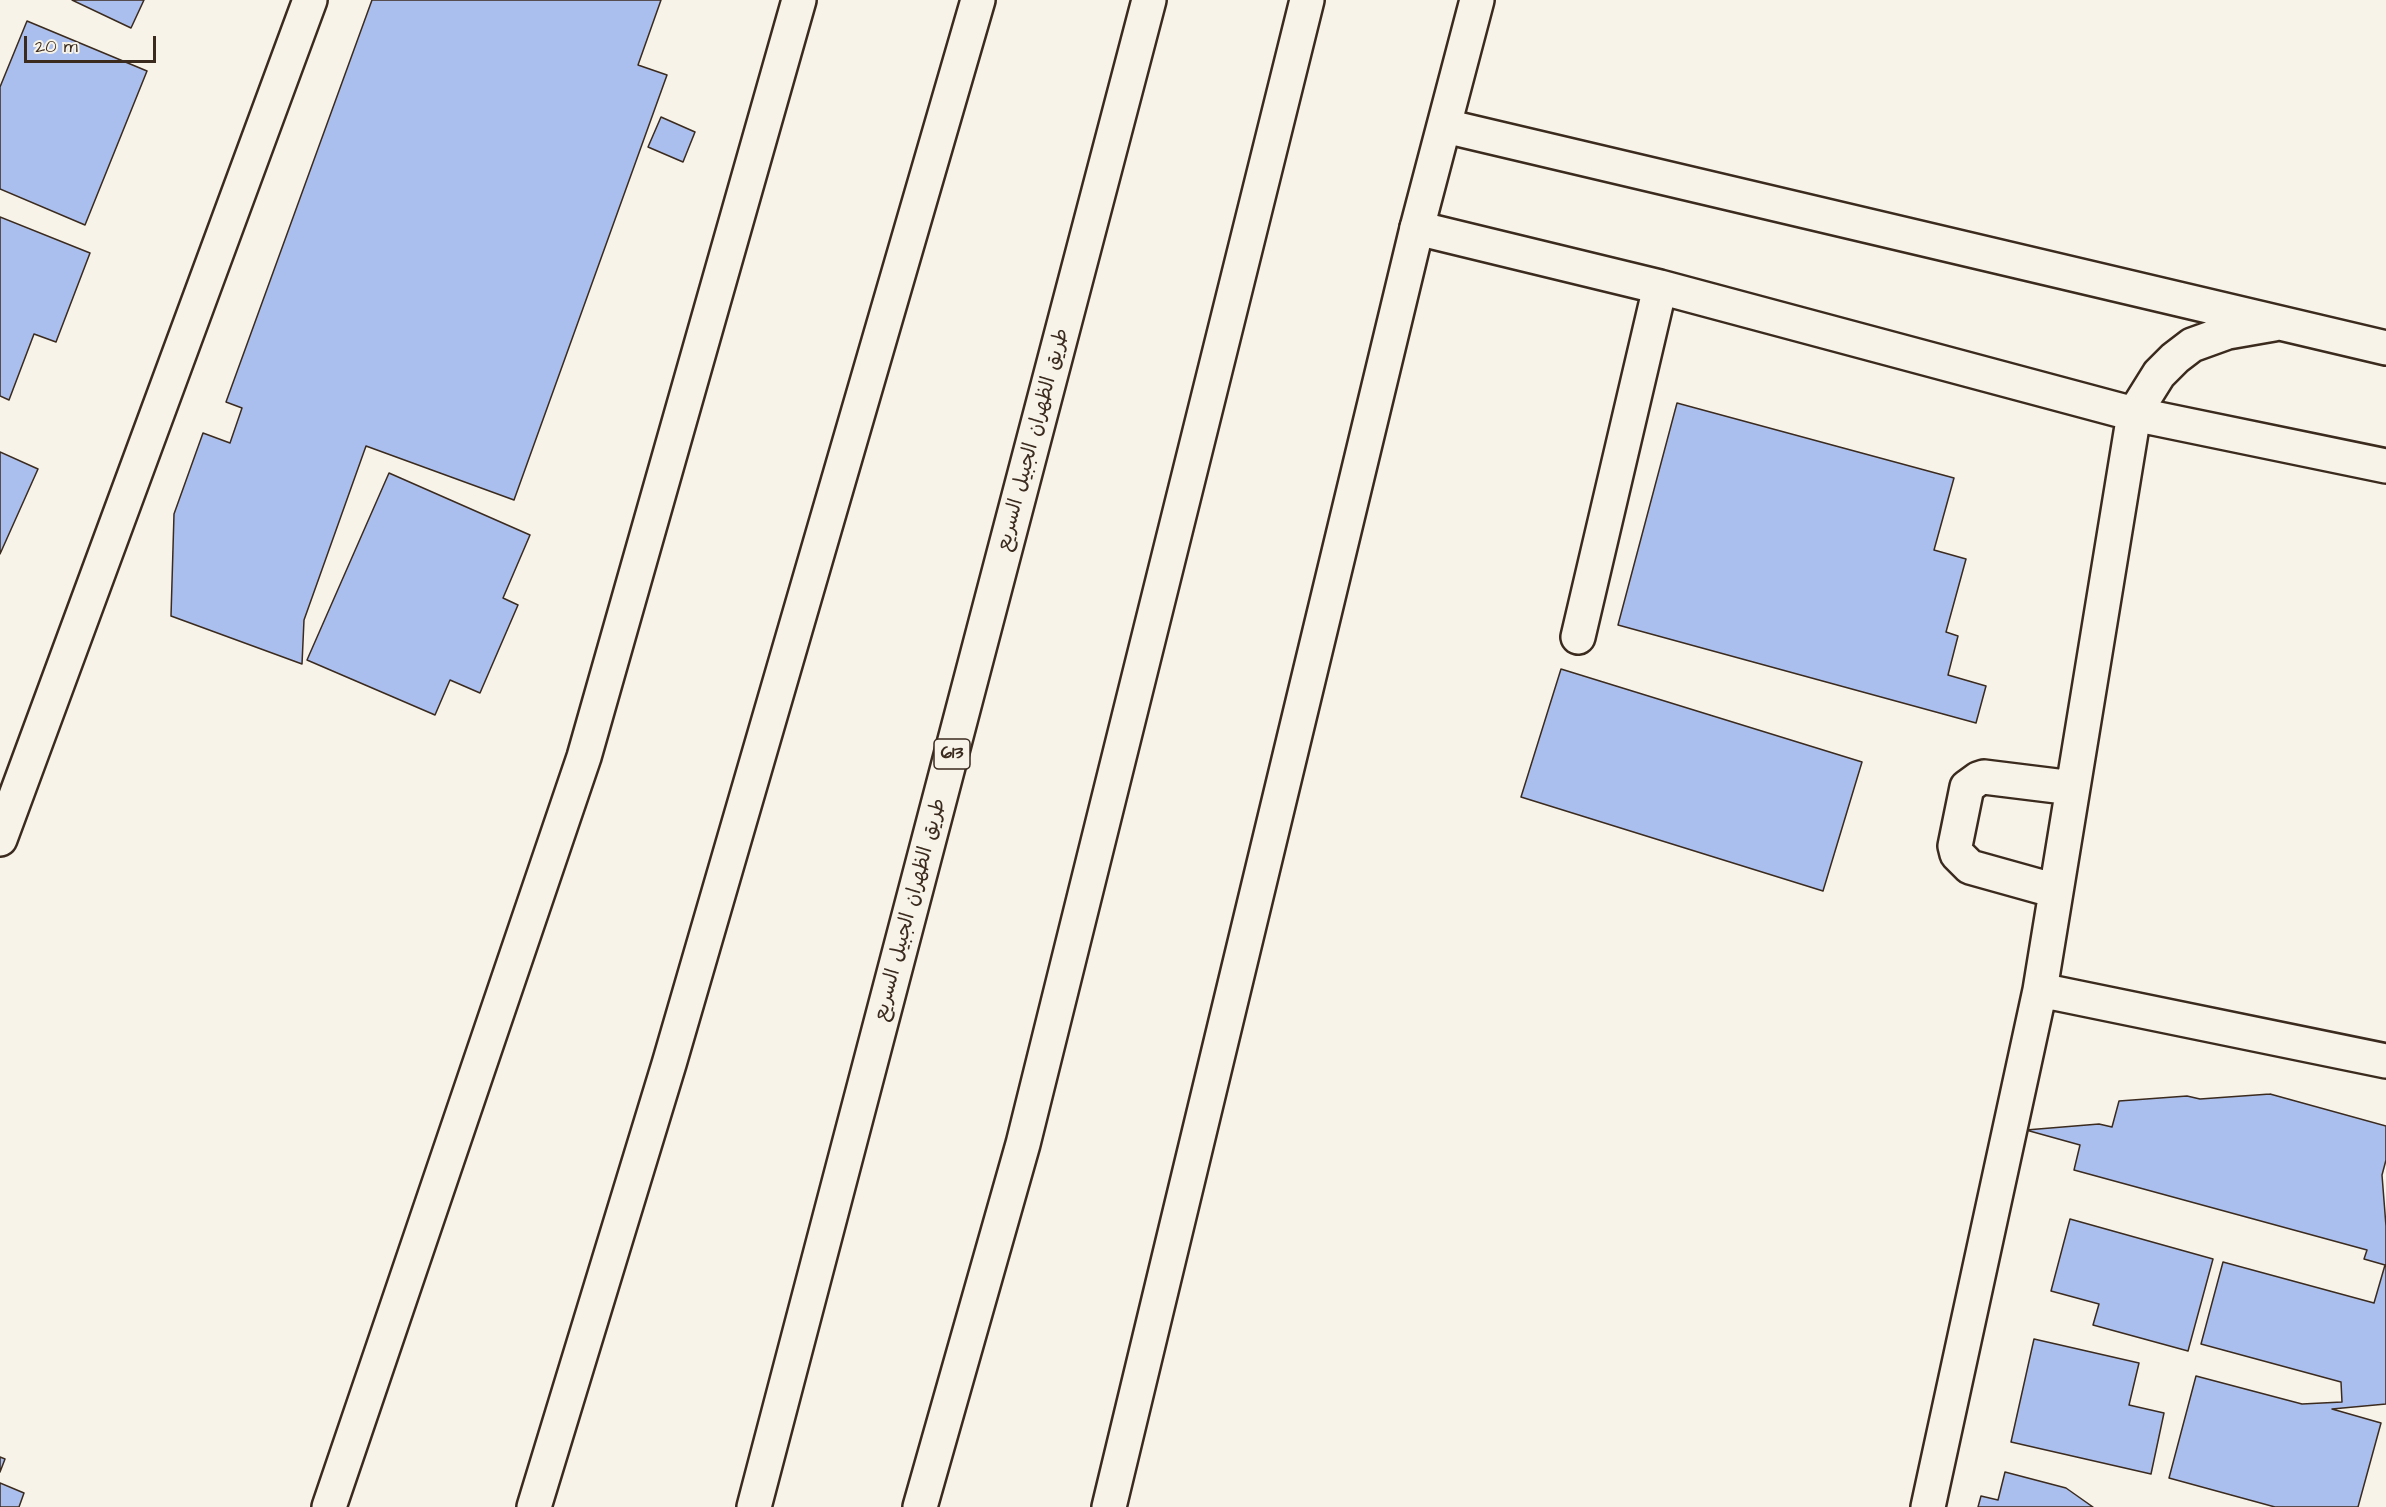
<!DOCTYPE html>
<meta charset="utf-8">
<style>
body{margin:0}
#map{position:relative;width:2386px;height:1507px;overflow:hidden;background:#f7f3e8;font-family:"Architects Daughter",sans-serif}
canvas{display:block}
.scale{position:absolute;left:24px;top:36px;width:132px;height:27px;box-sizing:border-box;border:3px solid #3b2a1e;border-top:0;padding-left:8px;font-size:18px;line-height:21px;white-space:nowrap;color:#3b2a1e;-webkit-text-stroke:4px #f7f3e8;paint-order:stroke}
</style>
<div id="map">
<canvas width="2386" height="1507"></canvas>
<div class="scale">20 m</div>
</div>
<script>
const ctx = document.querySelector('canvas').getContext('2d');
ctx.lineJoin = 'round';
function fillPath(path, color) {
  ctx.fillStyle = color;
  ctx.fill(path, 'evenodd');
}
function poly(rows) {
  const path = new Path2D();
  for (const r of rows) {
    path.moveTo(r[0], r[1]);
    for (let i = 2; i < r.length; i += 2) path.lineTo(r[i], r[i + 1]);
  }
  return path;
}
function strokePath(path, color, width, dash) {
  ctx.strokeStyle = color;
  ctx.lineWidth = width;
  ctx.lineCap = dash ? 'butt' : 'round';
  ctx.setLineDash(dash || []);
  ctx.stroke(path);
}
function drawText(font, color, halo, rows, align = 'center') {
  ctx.font = font + ' "Architects Daughter","Playpen Sans Arabic",sans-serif';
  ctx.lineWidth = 5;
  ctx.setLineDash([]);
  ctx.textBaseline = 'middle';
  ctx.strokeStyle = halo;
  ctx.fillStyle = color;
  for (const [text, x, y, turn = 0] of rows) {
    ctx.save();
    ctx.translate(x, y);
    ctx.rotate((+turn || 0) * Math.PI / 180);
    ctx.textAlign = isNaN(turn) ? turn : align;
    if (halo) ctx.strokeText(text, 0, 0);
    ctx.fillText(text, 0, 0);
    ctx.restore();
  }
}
const building = poly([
 [72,0,144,0,131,28,72,0],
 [372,0,661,0,638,65,667,75,514,500,366,446,304,620,302,664,171,616,174,514,203,433,230,443,242,408,226,402,372,0],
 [27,21,147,71,85,225,0,189,0,87,27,21],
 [661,117,695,132,683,162,648,147,661,117],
 [0,217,90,253,56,342,34,334,9,400,0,396,0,217],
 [1677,403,1954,478,1934,550,1966,559,1946,632,1958,636,1948,675,1986,686,1976,723,1618,625,1677,403],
 [0,452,38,469,0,554,0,452],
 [389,473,530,535,503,598,518,605,480,693,450,680,435,715,307,660,389,473],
 [1561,669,1862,762,1823,891,1521,797,1561,669],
 [2270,1094,2386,1126,2386,1160,2382,1175,2386,1226,2386,1404,2332,1409,2381,1423,2358,1507,2275,1507,2169,1478,2196,1376,2302,1404,2342,1402,2341,1382,2201,1344,2223,1262,2374,1303,2385,1265,2364,1259,2367,1250,2074,1170,2080,1145,2026,1130,2099,1124,2112,1127,2119,1101,2187,1096,2200,1099,2270,1094],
 [2070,1219,2213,1259,2188,1351,2093,1325,2099,1304,2051,1291,2070,1219],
 [2034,1339,2139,1363,2129,1405,2164,1413,2151,1474,2011,1442,2034,1339],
 [0,1457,5,1459,0,1472,0,1457],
 [2005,1472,2066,1488,2093,1507,1978,1507,1981,1496,1998,1500,2005,1472],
 [0,1483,24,1493,19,1507,0,1507,0,1483]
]);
fillPath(building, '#aabfed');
strokePath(building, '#3b2a1e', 1.5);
const minor = poly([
 [1445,126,2386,348],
 [1417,228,1660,287,2134,414,2386,466],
 [1578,637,1660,287],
 [0,839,310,0],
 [2056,891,1970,867,1957,854,1955,846,1967,787,1978,779,1984,777,2073,788],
 [2040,990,2386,1061],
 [329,1507,584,757,799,0],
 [1928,1507,2040,990,2134,414,2159,374,2175,358,2192,345,2228,332,2274,324]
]);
const major = poly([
 [534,1507,669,1064,978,0],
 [1109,1507,1417,228,1477,0]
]);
const highway = poly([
 [754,1507,1149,0],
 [920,1507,1023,1144,1307,0]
]);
strokePath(minor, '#3b2a1e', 38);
strokePath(major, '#3b2a1e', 38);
strokePath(highway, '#3b2a1e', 38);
strokePath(minor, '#f7f3e8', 33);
strokePath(major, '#f7f3e8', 33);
strokePath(highway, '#f7f3e8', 33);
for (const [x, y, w] of [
 [952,754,36]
]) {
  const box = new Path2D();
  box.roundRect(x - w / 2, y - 15, w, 30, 4.5);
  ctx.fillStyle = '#f7f3e8';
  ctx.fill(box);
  strokePath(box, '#3b2a1e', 1.5);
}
drawText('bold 18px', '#3b2a1e', null, [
 ["613",952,754]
]);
drawText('20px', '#3b2a1e', '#f7f3e8', [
 ["طريق الظهران الجبيل السريع",1034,440,-75],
 ["طريق الظهران الجبيل السريع",911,910,-75]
]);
</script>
